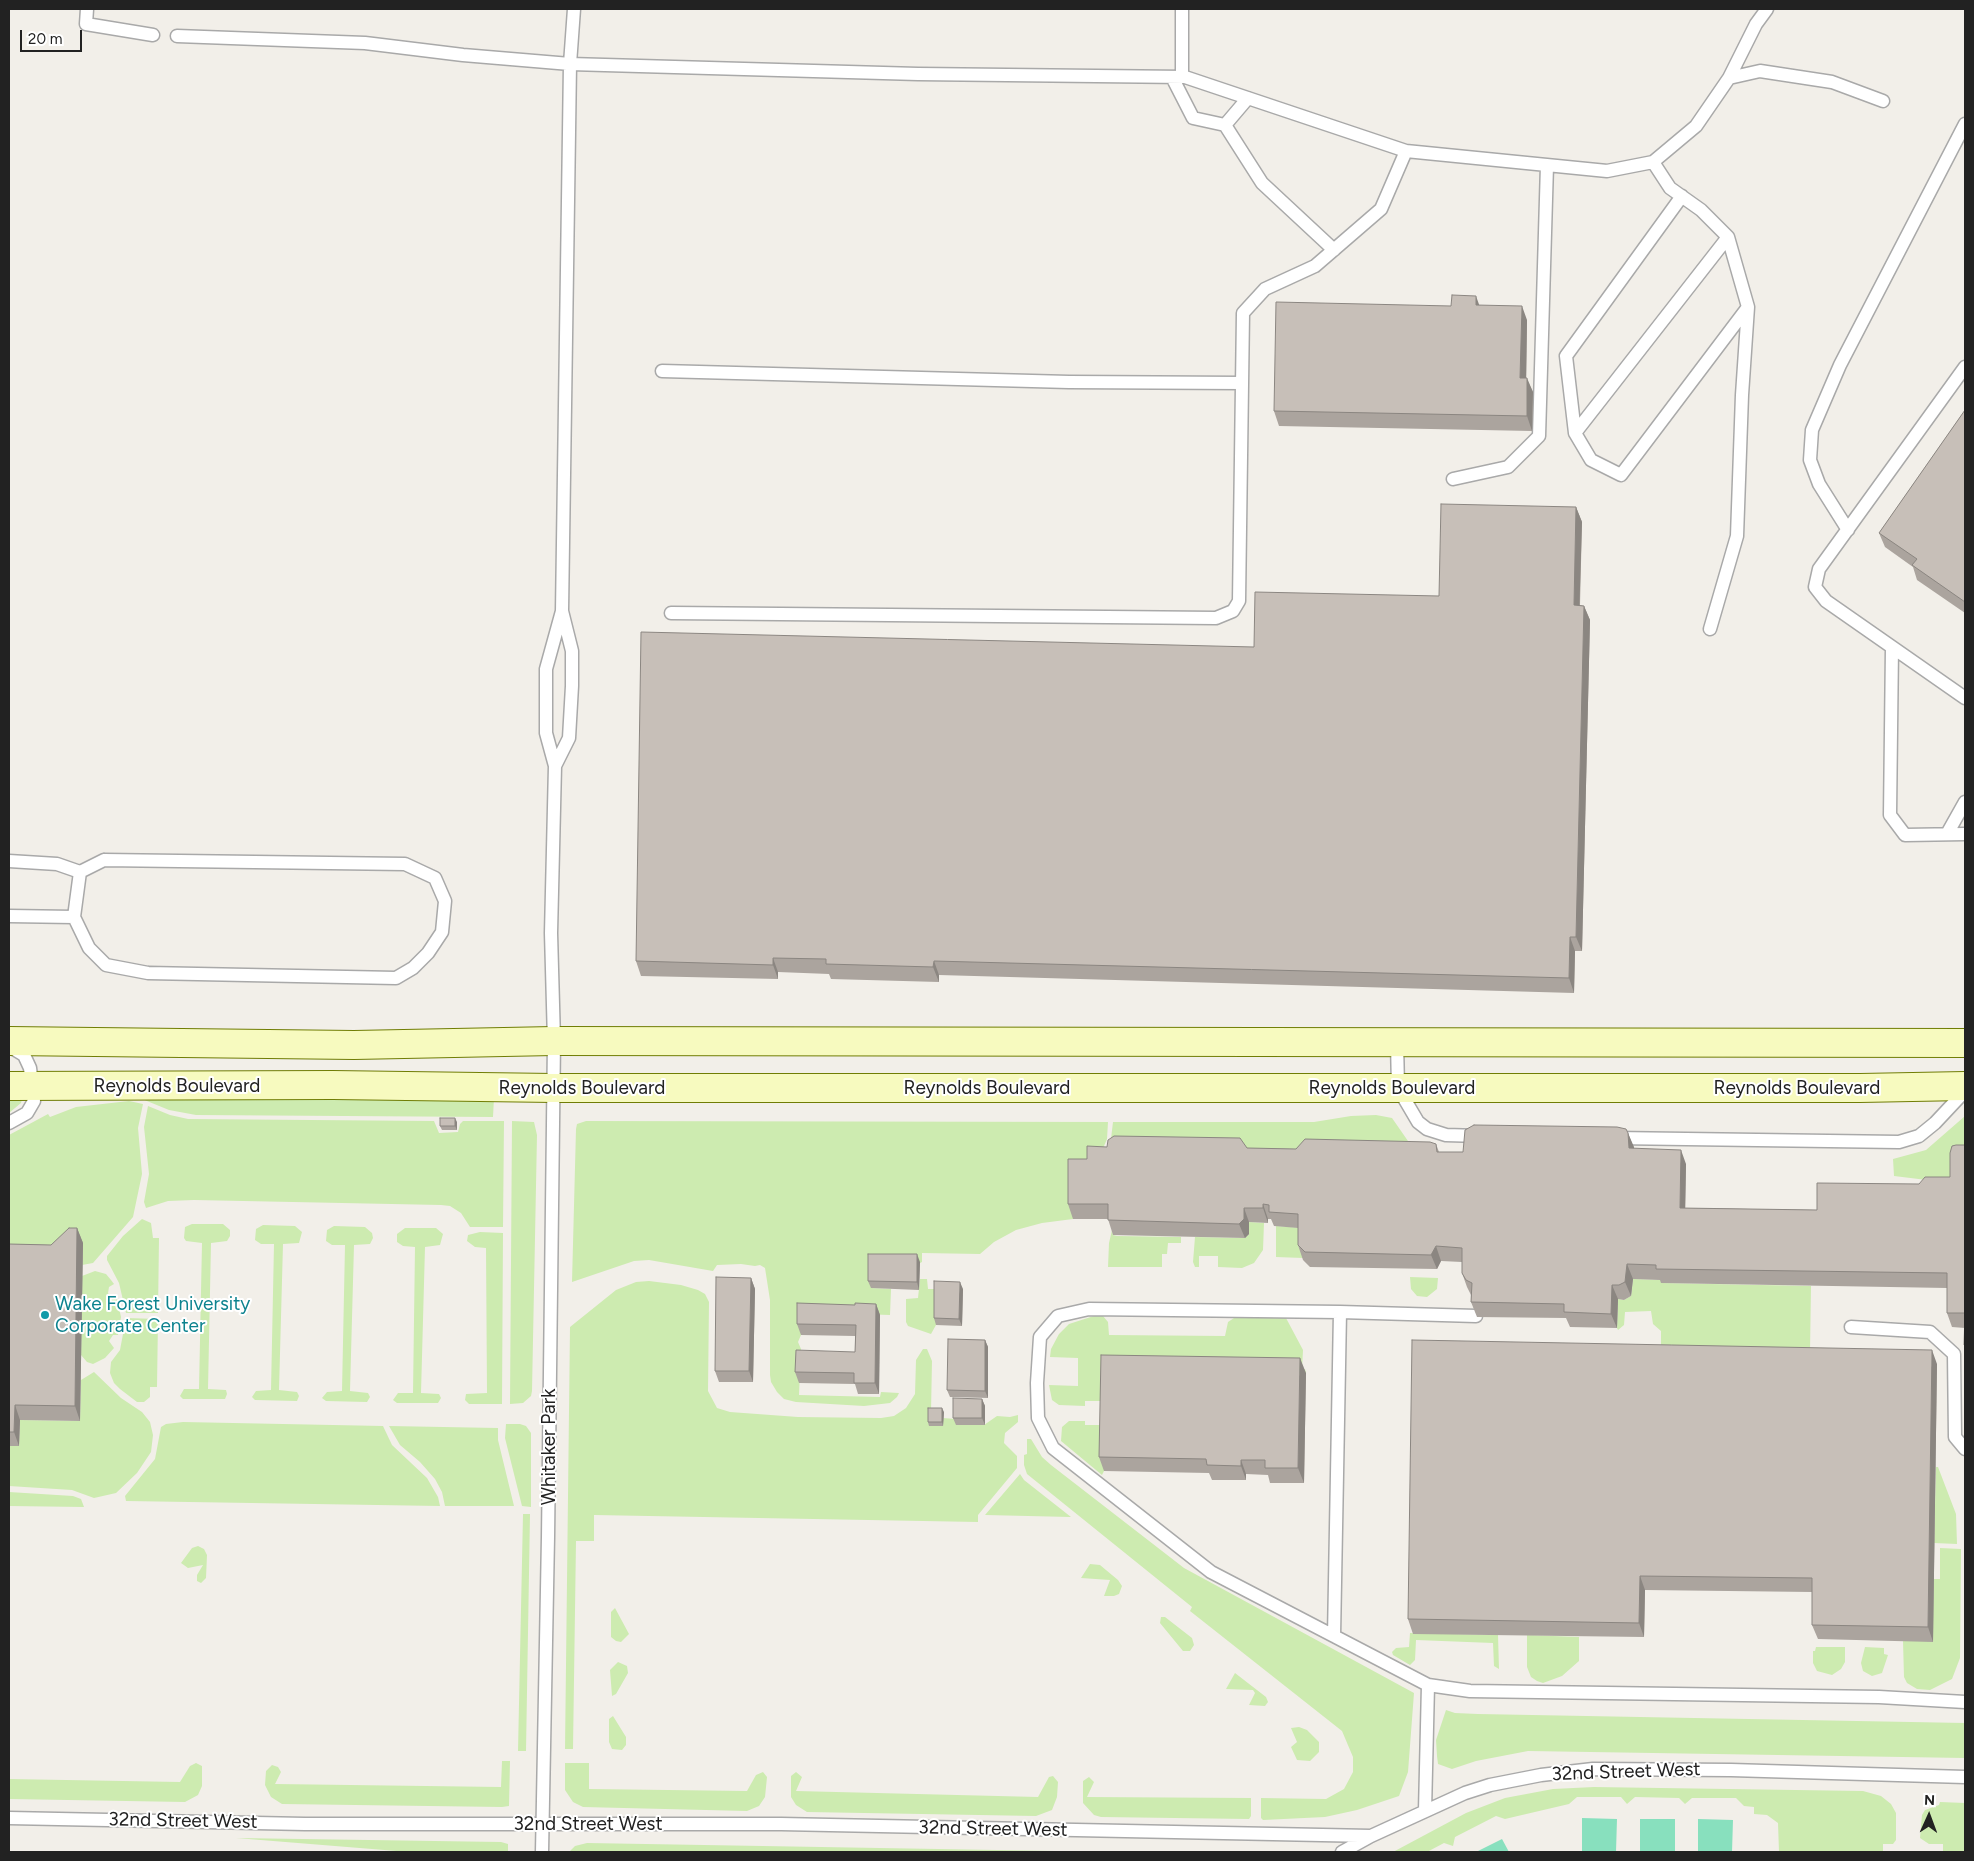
<!DOCTYPE html>
<style>
body{margin:0}
#map{position:relative;width:1974px;height:1861px;overflow:hidden;background:#f2efe9;font-family:Figtree,sans-serif}
canvas{display:block}
.frame{position:absolute;inset:0;border:10px solid #222;pointer-events:none}
.north{position:absolute;left:1904px;top:1791px;width:50px;height:50px;-webkit-text-stroke:4px #fff;paint-order:stroke;rotate:2deg;font-size:14px;font-weight:700;line-height:20px;text-align:center;color:#222}
.north::after{content:'';display:block;margin:auto;width:18px;height:22px;background:#222;clip-path:polygon(50% 0,100% 100%,50% 72%,0 100%)}
.scale{position:absolute;left:20px;top:30px;width:62px;height:22px;box-sizing:border-box;border:2px solid #222;border-top:0;padding-left:6px;font-size:15px;line-height:18px;white-space:nowrap;color:#222;-webkit-text-stroke:4px #fff;paint-order:stroke}
</style>
<div id="map">
<canvas width="1974" height="1861"></canvas>
<div class="frame"></div>
<div class="north">N</div>
<div class="scale">20 m</div>
</div>
<script>
const ctx = document.querySelector('canvas').getContext('2d');
ctx.lineJoin = 'round';
function fillPath(path, color) {
  ctx.fillStyle = color;
  ctx.fill(path, 'evenodd');
}
function poly(rows) {
  const path = new Path2D();
  for (const r of rows) {
    path.moveTo(r[0], r[1]);
    for (let i = 2; i < r.length; i += 2) path.lineTo(r[i], r[i + 1]);
  }
  return path;
}
function strokePath(path, color, width, dash) {
  ctx.strokeStyle = color;
  ctx.lineWidth = width;
  ctx.lineCap = dash ? 'butt' : 'round';
  ctx.setLineDash(dash || []);
  ctx.stroke(path);
}
function drawText(font, color, halo, rows, align = 'center') {
  ctx.font = font + ' Figtree,sans-serif';
  ctx.lineWidth = 4;
  ctx.setLineDash([]);
  ctx.textBaseline = 'middle';
  ctx.strokeStyle = halo;
  ctx.fillStyle = color;
  for (const [text, x, y, turn = 0] of rows) {
    ctx.save();
    ctx.translate(x, y);
    ctx.rotate((+turn || 0) * Math.PI / 180);
    ctx.textAlign = isNaN(turn) ? turn : align;
    if (halo) ctx.strokeText(text, 0, 0);
    ctx.fillText(text, 0, 0);
    ctx.restore();
  }
}
fillPath(poly([
 [9,1096,22,1099,21,1103,9,1113],
 [494,1098,493,1117,196,1115,169,1110,142,1099],
 [129,1101,143,1104,138,1128,142,1174,133,1217,93,1263,82,1265,83,1243,9,1258,9,1135,48,1114,50,1117,76,1107],
 [148,1106,170,1115,188,1119,434,1121,439,1133,458,1132,460,1124,463,1121,504,1121,503,1227,470,1227,461,1213,450,1206,441,1205,194,1200,168,1201,146,1208,144,1202,149,1174,144,1127],
 [1376,1115,1392,1118,1408,1141,1427,1152,1107,1148,1111,1139,1113,1122,1314,1122,1351,1116],
 [1965,1116,1965,1159,1956,1192,1935,1181,1894,1176,1893,1159,1926,1150],
 [512,1121,534,1122,537,1135,532,1391,531,1396,523,1403,510,1404],
 [586,1121,1108,1122,1107,1139,1073,1219,1042,1223,1016,1230,994,1242,980,1254,922,1253,922,1262,871,1288,891,1289,890,1315,860,1314,801,1335,798,1342,801,1349,799,1395,880,1397,881,1392,899,1393,897,1397,890,1403,864,1406,796,1402,784,1399,777,1392,771,1382,770,1375,770,1300,765,1268,760,1265,755,1266,741,1264,717,1265,713,1271,649,1260,634,1261,572,1282,576,1129,577,1124],
 [142,1219,151,1223,153,1238,159,1238,158,1313,126,1313,119,1283,107,1260,107,1256,123,1236],
 [1249,1222,1264,1223,1263,1250,1254,1263,1242,1268,1218,1267,1218,1256,1199,1256,1199,1267,1195,1267,1193,1262,1195,1237,1245,1238,1249,1234],
 [192,1224,223,1224,230,1230,230,1236,227,1241,211,1243,208,1389,226,1390,227,1394,225,1399,183,1399,180,1396,184,1389,199,1389,202,1243,186,1241,184,1238,185,1227],
 [263,1225,295,1226,302,1232,299,1243,283,1244,279,1390,297,1392,299,1396,297,1401,255,1400,252,1397,256,1391,271,1390,274,1244,261,1244,255,1240,256,1229],
 [334,1226,365,1227,372,1233,373,1238,370,1244,354,1245,350,1391,368,1393,370,1397,367,1402,326,1401,322,1398,327,1392,342,1391,345,1245,332,1245,326,1241,327,1230],
 [1276,1226,1303,1228,1303,1258,1276,1257],
 [405,1228,436,1228,443,1234,440,1245,425,1247,421,1393,439,1394,441,1398,438,1403,397,1403,393,1400,398,1393,413,1393,415,1247,403,1246,397,1242,397,1234],
 [1112,1230,1113,1235,1117,1236,1181,1237,1181,1243,1168,1243,1167,1254,1162,1254,1162,1267,1108,1267,1109,1243],
 [480,1232,503,1233,502,1404,469,1404,465,1400,466,1394,487,1393,486,1248,475,1247,467,1241,468,1235],
 [95,1271,106,1274,111,1280,114,1284,109,1287,108,1293,110,1297,117,1299,121,1317,118,1335,113,1335,109,1341,114,1348,105,1358,93,1364,87,1362,81,1355,82,1276],
 [1410,1277,1438,1278,1437,1289,1427,1297,1417,1296,1411,1289],
 [920,1279,927,1279,928,1289,937,1289,936,1325,931,1334,908,1326,906,1322,906,1299,918,1298],
 [1633,1279,1661,1280,1662,1283,1811,1286,1810,1352,1661,1349,1661,1331,1653,1324,1651,1311,1625,1312,1624,1325,1618,1330,1617,1328,1618,1299,1624,1300,1631,1296],
 [649,1281,681,1285,698,1290,705,1294,709,1302,708,1391,717,1408,730,1412,798,1417,881,1418,894,1416,906,1408,915,1394,916,1360,923,1349,927,1349,932,1361,931,1412,943,1418,956,1419,956,1425,984,1425,997,1416,1010,1417,1018,1415,1018,1422,1005,1433,1004,1443,1017,1456,1017,1468,978,1515,978,1522,594,1515,594,1541,576,1541,573,1749,565,1749,570,1327,616,1290,636,1282],
 [1097,1315,1103,1316,1108,1322,1109,1335,1225,1336,1228,1322,1234,1318,1286,1318,1303,1350,1302,1369,1305,1369,1306,1373,1105,1401,1085,1401,1085,1406,1059,1405,1052,1400,1049,1385,1078,1386,1078,1358,1050,1357,1051,1349,1059,1334,1069,1324],
 [126,1318,158,1319,157,1387,150,1387,150,1397,144,1402,137,1402,120,1389,114,1383,110,1373,111,1362,120,1350],
 [94,1372,121,1398,142,1412,150,1422,153,1435,151,1452,137,1473,116,1493,94,1498,72,1490,9,1486,9,1446,19,1446,20,1420,80,1421,81,1380],
 [1069,1421,1085,1421,1085,1425,1105,1425,1104,1471,1102,1475,1061,1441,1062,1427],
 [183,1422,383,1426,392,1445,427,1478,438,1497,440,1506,126,1501,125,1496,155,1459,161,1427,166,1424],
 [506,1424,520,1424,526,1426,531,1433,531,1507,522,1506,505,1438],
 [389,1426,498,1428,498,1440,514,1506,445,1506,442,1492,435,1479,420,1462,400,1445],
 [1027,1439,1031,1439,1042,1457,1051,1465,1184,1568,1414,1693,1408,1772,1399,1796,1357,1810,1325,1817,1263,1820,1261,1818,1261,1798,1326,1799,1344,1789,1353,1772,1353,1757,1342,1731,1190,1611,1192,1607,1027,1474,1024,1465,1024,1455,1027,1454],
 [1936,1467,1938,1467,1956,1514,1957,1544,1934,1543],
 [1020,1474,1024,1480,1071,1517,985,1515],
 [9,1492,73,1496,81,1499,84,1507,9,1506],
 [523,1514,530,1514,526,1751,518,1751],
 [198,1546,204,1549,207,1555,206,1578,201,1583,197,1581,197,1575,203,1565,188,1568,181,1563,192,1548],
 [1940,1548,1961,1549,1960,1658,1952,1679,1930,1690,1917,1689,1907,1683,1904,1677,1903,1641,1934,1579,1940,1579],
 [1090,1564,1100,1565,1118,1580,1122,1586,1119,1594,1114,1596,1104,1596,1110,1580,1081,1578],
 [615,1608,629,1634,621,1642,616,1641,611,1637,611,1612],
 [1161,1617,1165,1617,1192,1638,1194,1645,1190,1651,1183,1651,1160,1623],
 [1410,1633,1498,1635,1499,1669,1494,1666,1493,1643,1416,1640,1415,1660,1410,1665,1393,1655,1392,1652,1396,1648,1409,1647],
 [1527,1635,1579,1637,1579,1661,1562,1676,1543,1683,1537,1681,1531,1677,1527,1667],
 [1816,1647,1845,1647,1845,1662,1841,1669,1832,1675,1817,1671,1813,1663,1813,1651,1815,1651],
 [1865,1647,1884,1648,1884,1654,1888,1655,1882,1673,1872,1676,1863,1671,1861,1663],
 [618,1662,627,1666,628,1673,616,1694,612,1696,610,1670],
 [1235,1673,1266,1697,1268,1702,1265,1706,1249,1705,1255,1693,1253,1690,1226,1689],
 [1446,1710,1455,1713,1478,1714,1965,1723,1965,1758,1528,1751,1476,1761,1452,1769,1438,1764,1437,1756,1436,1740],
 [613,1716,626,1737,626,1745,622,1750,612,1749,609,1742,609,1719],
 [1299,1727,1307,1730,1319,1742,1319,1752,1310,1761,1297,1760,1291,1747,1297,1742,1291,1728],
 [502,1761,510,1761,509,1806,502,1807,282,1804,271,1797,265,1785,266,1771,272,1765,278,1767,281,1772,275,1784,501,1787],
 [196,1763,202,1766,202,1786,198,1795,185,1802,9,1799,9,1779,180,1782,190,1766],
 [565,1763,589,1763,589,1789,747,1791,756,1775,763,1772,767,1777,765,1797,759,1806,747,1811,583,1807,573,1802,565,1790],
 [796,1772,802,1777,796,1791,1038,1797,1049,1777,1053,1776,1058,1782,1057,1797,1052,1810,1036,1816,807,1812,796,1805,791,1797,791,1776],
 [1089,1777,1094,1782,1087,1797,1251,1798,1251,1816,1249,1819,1101,1817,1094,1815,1083,1803,1083,1781],
 [1594,1787,1863,1791,1881,1796,1891,1804,1896,1813,1896,1840,1893,1844,1883,1844,1883,1852,1779,1852,1778,1823,1767,1815,1754,1814,1754,1807,1744,1806,1736,1798,1692,1798,1685,1804,1679,1798,1635,1797,1627,1804,1621,1797,1577,1797,1569,1804,1505,1819,1496,1816,1455,1837,1453,1846,1444,1843,1427,1852,1393,1852,1466,1813,1505,1798,1553,1789],
 [1940,1802,1965,1803,1965,1852,1943,1852,1943,1844,1929,1844,1920,1838,1922,1815,1925,1810,1939,1805],
 [236,1838,501,1842,508,1844,508,1852,409,1852],
 [587,1843,1114,1852,569,1852,575,1846]
]), '#cdebb0');
fillPath(poly([
 [1582,1818,1617,1819,1616,1852,1582,1852],
 [1640,1819,1675,1819,1675,1852,1640,1852],
 [1698,1819,1733,1820,1732,1852,1698,1852],
 [1502,1839,1509,1852,1476,1852]
]), '#88e0be');
const lane = poly([
 [87,9,86,24,153,35],
 [1182,9,1182,77],
 [177,36,365,43,463,55,570,64,574,9],
 [1172,77,1193,118,1225,125,1248,98],
 [1729,78,1756,24,1767,9],
 [1225,125,1262,183,1334,250],
 [1653,162,1670,188,1701,210,1728,237,1748,307,1742,395,1737,536,1710,629],
 [1682,196,1566,356,1575,433,1591,460,1621,475,1748,307],
 [1965,367,1819,569,1815,587,1826,601,1965,698],
 [662,371,1069,382,1242,383],
 [1575,433,1728,237],
 [1453,479,1508,467,1539,436,1547,165],
 [1848,530,1819,484,1810,460,1812,430,1840,365,1965,124],
 [562,611,570,64,918,74,1185,77,1406,151,1607,171,1653,162,1696,126,1729,78,1760,71,1832,82,1883,101],
 [671,613,1216,618,1233,611,1239,601,1243,313,1265,289,1315,266,1381,209,1406,151],
 [1892,647,1890,815,1905,835,1965,834],
 [1947,834,1965,802],
 [104,860,405,864,435,878,445,901,442,932,428,953,413,968,396,978,148,973,106,965,89,948,74,917,80,872,104,860],
 [9,861,57,864,80,872],
 [9,916,74,917],
 [1397,1042,1398,1088,1418,1122,1427,1129,1446,1135,1480,1136],
 [9,1123,27,1113,34,1101,30,1068,24,1055,9,1046],
 [1615,1138,1899,1142,1919,1136,1935,1123,1965,1091],
 [1340,1312,1089,1309,1058,1316,1040,1337,1037,1383,1038,1418,1053,1448,1211,1572,1428,1685,1470,1691,1879,1697,1965,1702],
 [1851,1327,1930,1332,1954,1354,1955,1437,1965,1449],
 [1334,1636,1340,1312,1476,1316],
 [1425,1811,1428,1685],
 [9,1818,305,1824,781,1824,1371,1836],
 [542,1852,548,1537,554,1041,551,933,555,766,546,733,546,669,562,611,572,651,572,686,569,738,555,766],
 [1342,1852,1371,1836,1465,1793,1490,1785,1541,1775,1593,1769,1731,1770,1965,1777]
]);
const secondary = poly([
 [9,1041,354,1045,554,1041,1965,1043],
 [9,1086,333,1085,554,1088,1860,1088,1965,1086]
]);
strokePath(lane, '#a9a9a9', 15);
strokePath(secondary, '#707d05', 30);
strokePath(lane, '#fff', 12);
strokePath(secondary, '#f7fabf', 28);
fillPath(poly([
 [1479,305,1527,320,1526,378,1533,392,1532,431,1279,426,1274,411,1451,306],
 [1965,410,1965,613,1917,580,1913,567,1885,547,1879,533],
 [1576,507,1582,522,1580,605,1584,606,1590,620,1582,951,1575,951,1574,993,939,975,939,982,831,979,829,974,778,972,778,979,641,976,636,961,1254,647,1439,596],
 [457,1122,457,1130,442,1130,440,1126],
 [1628,1133,1634,1149,1686,1164,1685,1208,1817,1210,1919,1184,1950,1177,1965,1145,1965,1347,1964,1345,1965,1328,1952,1327,1947,1313,1947,1288,1661,1283,1660,1280,1633,1279,1631,1296,1624,1300,1618,1299,1617,1328,1570,1327,1566,1318,1477,1317,1471,1302,1471,1295,1467,1287,1462,1273,1462,1262,1441,1261,1437,1269,1310,1267,1303,1260,1298,1245,1298,1228,1274,1226,1271,1219,1268,1219,1268,1223,1249,1222,1249,1234,1245,1238,1113,1235,1108,1219,1073,1219,1068,1204,1087,1159,1107,1147,1296,1149,1436,1144,1439,1152,1463,1152],
 [77,1228,83,1243,80,1421,20,1420,19,1446,9,1446,9,1244,51,1245],
 [920,1262,919,1290,871,1288,868,1281],
 [751,1278,755,1289,753,1382,719,1382,715,1371],
 [963,1289,962,1326,936,1325,934,1318],
 [876,1304,880,1315,879,1394,858,1394,855,1384,799,1383,795,1372,855,1352,855,1336,801,1335,797,1324,855,1305],
 [985,1340,988,1347,988,1398,950,1397,947,1390],
 [1937,1364,1933,1642,1818,1639,1812,1625,1812,1592,1645,1590,1644,1637,1413,1634,1408,1619],
 [1306,1373,1304,1483,1270,1483,1268,1475,1246,1474,1246,1480,1212,1480,1209,1473,1104,1471,1099,1457],
 [982,1399,985,1406,985,1425,956,1425,953,1418],
 [944,1412,943,1426,929,1426,928,1422]
]), '#aba49e');
fillPath(poly([
 [1476,296,1481,310,1476,305],
 [1522,306,1527,320,1526,392,1520,378],
 [1527,378,1533,392,1532,431,1527,416],
 [1576,507,1582,522,1579,620,1574,605],
 [1584,606,1590,620,1582,951,1576,937],
 [1570,937,1575,951,1574,993,1569,978],
 [773,958,778,972,778,979,773,965],
 [934,961,939,975,939,982,933,967],
 [455,1118,457,1122,457,1130,455,1126],
 [1628,1133,1634,1147,1635,1163,1629,1148],
 [1681,1150,1686,1164,1685,1222,1680,1208],
 [1263,1204,1268,1219,1268,1223,1263,1208],
 [1244,1208,1249,1222,1249,1234,1245,1238,1239,1224],
 [77,1228,83,1243,80,1421,75,1406],
 [1436,1246,1441,1261,1437,1269,1431,1255],
 [917,1254,920,1262,919,1290,917,1282],
 [1627,1264,1633,1279,1631,1296,1625,1282],
 [751,1278,755,1289,753,1382,749,1371],
 [960,1282,963,1289,962,1326,959,1319],
 [1612,1285,1618,1299,1617,1328,1611,1314],
 [876,1304,880,1315,879,1394,875,1383],
 [985,1340,988,1347,988,1398,985,1391],
 [1932,1350,1937,1364,1933,1642,1928,1627],
 [1300,1358,1306,1373,1304,1483,1298,1468],
 [982,1399,985,1406,985,1425,982,1418],
 [15,1405,20,1420,19,1446,14,1432],
 [942,1408,944,1412,943,1426,942,1422],
 [1241,1460,1246,1474,1246,1480,1241,1466],
 [1640,1576,1645,1590,1644,1637,1639,1623]
]), '#8b8681');
const building = poly([
 [1452,295,1476,296,1476,305,1522,306,1520,378,1527,378,1527,416,1274,411,1276,302,1451,306,1452,295],
 [1965,410,1965,602,1912,565,1917,559,1879,533,1965,410],
 [1441,504,1576,507,1574,605,1584,606,1576,937,1570,937,1569,978,934,961,933,967,826,964,826,959,773,958,773,965,636,961,641,632,1254,647,1255,592,1439,596,1441,504],
 [440,1118,455,1118,455,1126,440,1126,440,1118],
 [1474,1125,1617,1127,1626,1129,1628,1133,1629,1148,1681,1150,1680,1208,1817,1210,1817,1183,1919,1184,1925,1177,1950,1177,1950,1153,1952,1146,1956,1145,1965,1145,1965,1345,1964,1345,1965,1313,1947,1313,1947,1273,1656,1269,1656,1265,1627,1264,1625,1282,1619,1285,1612,1285,1611,1314,1564,1312,1564,1304,1471,1302,1472,1283,1466,1280,1462,1273,1462,1248,1436,1246,1431,1255,1305,1252,1298,1245,1298,1214,1269,1212,1269,1205,1263,1204,1263,1208,1244,1208,1244,1219,1239,1224,1108,1220,1108,1204,1068,1204,1068,1159,1087,1159,1087,1146,1107,1147,1108,1140,1114,1136,1240,1138,1247,1148,1296,1149,1305,1139,1430,1142,1436,1144,1437,1152,1463,1152,1465,1130,1474,1125],
 [69,1228,77,1228,75,1406,15,1405,14,1432,9,1432,9,1244,51,1245,69,1228],
 [868,1254,917,1254,917,1282,868,1281,868,1254],
 [716,1277,751,1278,749,1371,715,1371,716,1277],
 [934,1281,960,1282,959,1319,934,1318,934,1281],
 [797,1303,855,1305,855,1303,876,1304,875,1383,854,1383,854,1373,795,1372,796,1350,855,1352,856,1325,797,1324,797,1303],
 [948,1339,985,1340,985,1391,947,1390,948,1339],
 [1412,1340,1932,1350,1928,1627,1812,1625,1812,1578,1640,1576,1639,1623,1408,1619,1412,1340],
 [1101,1355,1300,1358,1298,1468,1265,1468,1265,1460,1241,1460,1241,1466,1207,1465,1206,1459,1099,1457,1101,1355],
 [953,1398,982,1399,982,1418,953,1418,953,1398],
 [928,1408,942,1408,942,1422,928,1422,928,1408]
]);
fillPath(building, '#c7bfb8');
strokePath(building, '#8b8681', 1);
for (const [x, y, r, color] of [
 [45,1315,5,"#0f9aa8"]
]) {
  const dot = new Path2D();
  dot.arc(x, y, r, 0, 2 * Math.PI);
  ctx.fillStyle = color;
  ctx.fill(dot);
  strokePath(dot, '#fff', 2);
}
drawText('19px', '#222', '#fff', [
 ["Reynolds Boulevard",177,1086],
 ["Reynolds Boulevard",582,1088],
 ["Reynolds Boulevard",987,1088],
 ["Reynolds Boulevard",1392,1088],
 ["Reynolds Boulevard",1797,1088],
 ["Whitaker Park",549,1447,-90],
 ["32nd Street West",1626,1772,-2],
 ["32nd Street West",183,1821,1],
 ["32nd Street West",588,1824],
 ["32nd Street West",993,1829,1]
]);
drawText('19px', '#0d838f', '#fff', [
 ["Wake Forest University",55,1304],
 ["Corporate Center",55,1326]
], 'left');
</script>
